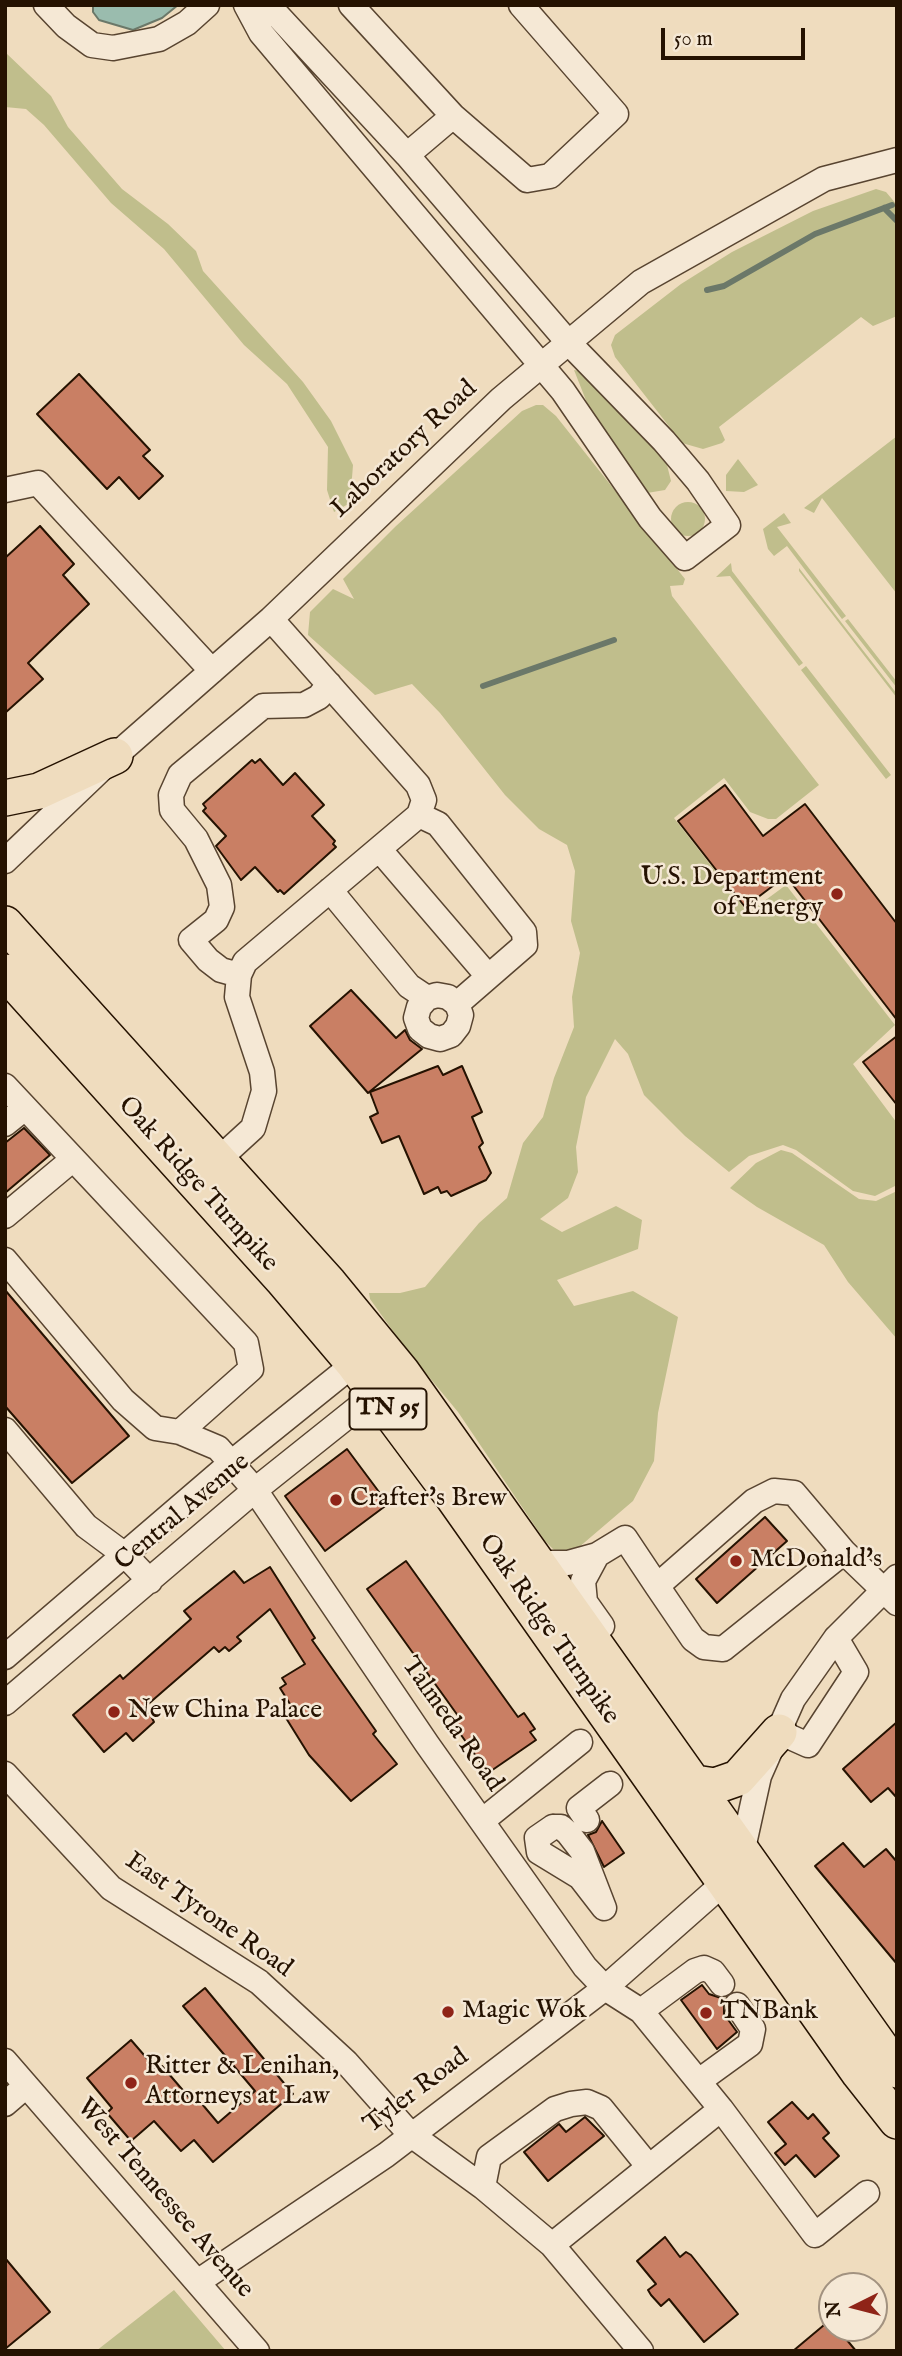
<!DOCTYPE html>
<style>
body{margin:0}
#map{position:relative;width:902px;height:2356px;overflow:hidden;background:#efdcbe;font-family:"IM FELL English",serif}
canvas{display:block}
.frame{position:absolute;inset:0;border:7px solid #251201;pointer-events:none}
.north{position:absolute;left:818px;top:2272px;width:70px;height:70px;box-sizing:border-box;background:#f5e8d5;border:2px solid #a29280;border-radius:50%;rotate:264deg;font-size:19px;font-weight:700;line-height:28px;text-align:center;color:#251201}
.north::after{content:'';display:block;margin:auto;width:24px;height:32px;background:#8f2418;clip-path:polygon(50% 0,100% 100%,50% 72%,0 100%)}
.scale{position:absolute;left:661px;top:28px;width:144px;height:32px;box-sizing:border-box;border:4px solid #251201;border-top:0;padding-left:9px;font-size:21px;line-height:24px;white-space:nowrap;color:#251201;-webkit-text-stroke:5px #f5e8d5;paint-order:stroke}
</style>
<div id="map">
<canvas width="902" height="2356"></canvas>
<div class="frame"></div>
<div class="north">N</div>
<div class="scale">50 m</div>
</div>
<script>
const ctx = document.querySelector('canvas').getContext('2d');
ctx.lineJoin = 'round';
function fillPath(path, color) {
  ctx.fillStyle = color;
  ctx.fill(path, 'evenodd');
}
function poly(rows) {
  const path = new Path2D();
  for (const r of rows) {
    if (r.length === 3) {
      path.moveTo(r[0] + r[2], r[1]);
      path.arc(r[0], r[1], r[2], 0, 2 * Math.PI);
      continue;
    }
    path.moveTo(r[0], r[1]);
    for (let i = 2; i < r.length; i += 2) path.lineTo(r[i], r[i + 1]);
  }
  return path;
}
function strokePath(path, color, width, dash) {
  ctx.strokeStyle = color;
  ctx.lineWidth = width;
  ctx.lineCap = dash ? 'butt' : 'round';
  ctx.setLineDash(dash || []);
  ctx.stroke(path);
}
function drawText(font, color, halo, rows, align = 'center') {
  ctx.font = font + ' "IM FELL English",serif';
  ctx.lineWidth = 5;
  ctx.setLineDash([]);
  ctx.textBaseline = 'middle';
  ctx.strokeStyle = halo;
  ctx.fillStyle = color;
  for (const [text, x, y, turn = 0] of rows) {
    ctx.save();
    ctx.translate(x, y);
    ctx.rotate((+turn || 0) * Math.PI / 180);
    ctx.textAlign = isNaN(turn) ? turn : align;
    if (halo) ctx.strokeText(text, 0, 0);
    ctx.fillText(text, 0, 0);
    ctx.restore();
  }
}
fillPath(poly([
 [5,52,51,96,68,127,122,189,168,224,196,251,203,271,303,382,331,421,353,465,350,503,334,512,327,490,328,447,287,384,244,345,164,249,111,203,44,125,26,109,5,107],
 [876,189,886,192,897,205,897,316,873,326,861,317,719,427,725,440,722,443,703,449,682,443,615,357,611,345,615,335,681,284,732,252,813,211],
 [574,370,579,371,643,435,667,465,671,481,665,490,647,493,589,408],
 [536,405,543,405,556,416,685,579,683,585,670,586,672,596,819,785,776,819,768,819,750,812,724,778,674,818,748,913,786,885,895,1025,853,1064,897,1123,897,1185,875,1196,853,1191,796,1150,783,1145,749,1156,729,1172,685,1136,644,1095,628,1054,615,1039,586,1097,576,1147,578,1172,568,1198,540,1219,562,1232,616,1206,642,1220,638,1249,557,1280,574,1306,633,1291,678,1317,658,1413,654,1461,633,1501,571,1554,556,1552,545,1541,458,1412,405,1348,370,1299,369,1293,400,1293,425,1287,479,1223,507,1198,523,1143,543,1117,554,1078,574,1027,572,997,580,953,571,921,575,871,567,845,539,829,505,795,440,713,412,684,375,695,308,635,310,612,333,589,354,599,343,579,396,526,522,411],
 [897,436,897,594,822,498,814,513,804,508],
 [738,459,758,485,744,492,726,491,726,475],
 [688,519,17],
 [784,513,791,523,777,527,846,616,842,619,787,546,774,556,768,549,763,529],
 [731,563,732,571,803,663,799,666,730,576,716,577],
 [799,568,897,694,897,698,799,571],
 [848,619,897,682,897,688,845,621],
 [806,666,891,775,886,779,801,670],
 [781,1150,792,1153,859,1199,876,1201,897,1191,897,1339,848,1282,824,1245,757,1207,730,1188,756,1163],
 [174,2290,226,2351,96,2351]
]), '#c0be8c');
const water = poly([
 [93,5,178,5,162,18,133,30,99,20,93,12,93,5]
]);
fillPath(water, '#9abcae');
strokePath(water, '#6b7869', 2);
strokePath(poly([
 [884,208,897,221],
 [707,290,724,286,815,234,892,205],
 [483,686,614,640]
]), '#6b7869', 6);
const building = poly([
 [79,374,150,450,143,456,163,476,139,499,119,477,107,489,37,414,79,374],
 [40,526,74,564,63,575,89,604,28,663,43,679,5,713,5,558,40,526],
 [260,759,283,785,295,773,324,805,312,816,335,841,333,844,336,847,284,894,280,890,278,892,255,867,241,880,216,846,226,836,203,811,206,808,203,804,252,760,255,763,260,759],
 [725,785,763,836,805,804,897,924,897,1020,786,876,745,907,678,821,725,785],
 [351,990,396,1038,405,1030,410,1040,422,1049,368,1093,310,1026,351,990],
 [897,1036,897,1105,863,1062,897,1036],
 [438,1066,443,1075,462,1066,482,1112,472,1117,483,1143,479,1147,491,1173,486,1180,451,1196,447,1191,441,1193,438,1187,424,1194,399,1136,382,1143,370,1117,378,1113,370,1092,438,1066],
 [24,1128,50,1155,5,1193,5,1143,24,1128],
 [5,1290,129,1436,72,1483,5,1406,5,1290],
 [347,1449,388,1504,325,1551,285,1496,347,1449],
 [765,1517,787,1541,717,1603,696,1579,765,1517],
 [406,1561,518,1717,524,1713,535,1729,530,1732,536,1740,488,1773,454,1725,461,1720,367,1589,406,1561],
 [270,1567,315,1638,312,1640,376,1731,373,1734,397,1764,351,1801,309,1755,286,1718,295,1712,280,1688,286,1684,282,1678,305,1664,270,1609,237,1637,241,1641,229,1651,225,1647,219,1652,214,1647,146,1706,154,1722,133,1741,126,1733,104,1752,73,1715,120,1675,123,1679,191,1619,184,1611,234,1571,244,1583,270,1567],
 [897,1722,897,1798,888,1788,871,1802,843,1769,897,1722],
 [602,1821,624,1853,604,1867,588,1835,596,1832,602,1821],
 [843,1843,864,1867,886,1849,897,1862,897,1964,815,1866,843,1843],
 [702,1985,709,1994,724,1999,724,2014,737,2032,717,2049,681,2000,702,1985],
 [205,1988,293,2094,213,2162,194,2140,181,2151,154,2121,131,2141,107,2113,112,2108,87,2078,131,2040,157,2070,162,2066,193,2102,197,2098,218,2123,255,2091,183,2006,205,1988],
 [792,2102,808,2119,813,2114,829,2133,823,2138,839,2156,815,2177,796,2155,785,2165,775,2153,786,2144,768,2122,792,2102],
 [585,2117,604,2136,548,2181,524,2152,559,2124,566,2132,585,2117],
 [665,2237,680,2257,686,2252,691,2255,738,2314,704,2342,669,2299,661,2306,651,2295,648,2290,656,2284,637,2261,665,2237],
 [5,2258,50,2312,5,2349,5,2258],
 [830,2320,832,2328,837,2328,856,2351,793,2351,830,2320]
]);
fillPath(building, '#c97f64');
strokePath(building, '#251201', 2);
const minor = poly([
 [46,5,66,26,92,45,113,48,159,39,187,23,207,5],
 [246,5,261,33,563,391,650,518,685,558,728,525,698,481,664,441,567,341,407,155,268,5],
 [351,5,453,116,407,155],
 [453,116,527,180,550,176,616,114,521,5],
 [5,490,38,483,212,671],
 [379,849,487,975],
 [5,861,115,756,271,619,501,399,641,282,824,179,897,160],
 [330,890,409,986,427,998,437,995,448,997,457,1004,525,945,524,932,438,824,419,815],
 [239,975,221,970,208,960,191,940,216,920,222,907,219,885,196,839,172,810,171,795,180,775,263,706,304,705,319,697,329,684],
 [427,998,419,1007,416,1018,420,1029,429,1036,440,1039,451,1035,458,1026,461,1015,457,1004],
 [5,1086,246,1343,251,1369,180,1432],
 [5,1124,25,1108],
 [218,1160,253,1128,264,1091,262,1072,237,997,239,975,245,962,419,815,424,800,418,785,271,619],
 [5,1216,72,1160],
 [5,1260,123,1400,155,1428,180,1432,218,1448,255,1490,427,1744,585,1967,605,1988,641,2011,721,2109],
 [5,1430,86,1526,125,1555,150,1581],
 [844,1552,897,1603],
 [597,1555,583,1581,585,1602,602,1626],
 [541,1563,568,1563,597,1555,625,1538,657,1586,693,1639,704,1647,723,1649,844,1552,794,1493,774,1491,754,1501,657,1586],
 [5,1657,231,1463,365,1355],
 [5,1703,255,1490,389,1383],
 [779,1732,808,1745,856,1672,836,1638],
 [5,1774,111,1888,259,1982,346,2062,410,2134,483,2187,552,2245,641,2351],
 [587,1820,579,1808,610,1784],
 [482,1821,580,1742],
 [553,1827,561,1827,568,1833,582,1851,604,1908,580,1877,539,1852,537,1838,553,1827],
 [742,1853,759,1776,793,1699,836,1638,897,1577],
 [641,2011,695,1971,704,1968,713,1972,722,1984],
 [5,2061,257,2351],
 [699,2081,750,2044,753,2029,737,2005],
 [5,2104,26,2086],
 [483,2187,489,2157,555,2109,571,2104,587,2102,601,2108,649,2167],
 [552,2245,721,2109,815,2235,867,2193],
 [199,2281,386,2155,605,1988,725,1882]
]);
const highway = poly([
 [5,798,39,791,115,756],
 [5,924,329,1283,402,1372,897,2070],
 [5,972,282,1279,354,1364,453,1497,859,2073,897,2121],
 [695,1783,715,1786,738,1778,779,1732]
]);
strokePath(minor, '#584430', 27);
strokePath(highway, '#251201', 38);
strokePath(minor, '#f5e8d5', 24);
strokePath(highway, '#efdcbe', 35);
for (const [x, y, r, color] of [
 [837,894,7,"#8f2418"],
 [336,1500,7,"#8f2418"],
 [736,1561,7,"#8f2418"],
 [114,1712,7,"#8f2418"],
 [448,2012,7,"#8f2418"],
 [706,2013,7,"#8f2418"],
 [131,2083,7,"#8f2418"]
]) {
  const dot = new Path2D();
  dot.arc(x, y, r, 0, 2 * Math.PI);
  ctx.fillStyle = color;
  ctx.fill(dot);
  strokePath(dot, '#f5e8d5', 2.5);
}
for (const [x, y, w] of [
 [388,1409,77]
]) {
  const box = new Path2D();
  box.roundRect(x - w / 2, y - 20.5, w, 41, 5);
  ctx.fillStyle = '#f5e8d5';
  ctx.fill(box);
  strokePath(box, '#251201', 2);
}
drawText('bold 24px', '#251201', null, [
 ["TN 95",388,1409]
]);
drawText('26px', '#251201', '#f5e8d5', [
 ["Laboratory Road",405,450,-43],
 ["Oak Ridge Turnpike",197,1185,48],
 ["Central Avenue",183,1513,-40],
 ["Oak Ridge Turnpike",548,1630,55],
 ["Talmeda Road",451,1725,55],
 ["East Tyrone Road",208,1916,35],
 ["Tyler Road",417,2092,-37],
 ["West Tennessee Avenue",164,2199,49]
]);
drawText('26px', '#251201', '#f5e8d5', [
 ["U.S. Department",823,879,"right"],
 ["of Energy",823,909,"right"],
 ["Crafter's Brew",350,1500],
 ["McDonald's",750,1561],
 ["New China Palace",128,1712],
 ["Magic Wok",462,2012],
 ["TNBank",720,2013],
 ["Ritter & Lenihan,",145,2068],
 ["Attorneys at Law",145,2098]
], 'left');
</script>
